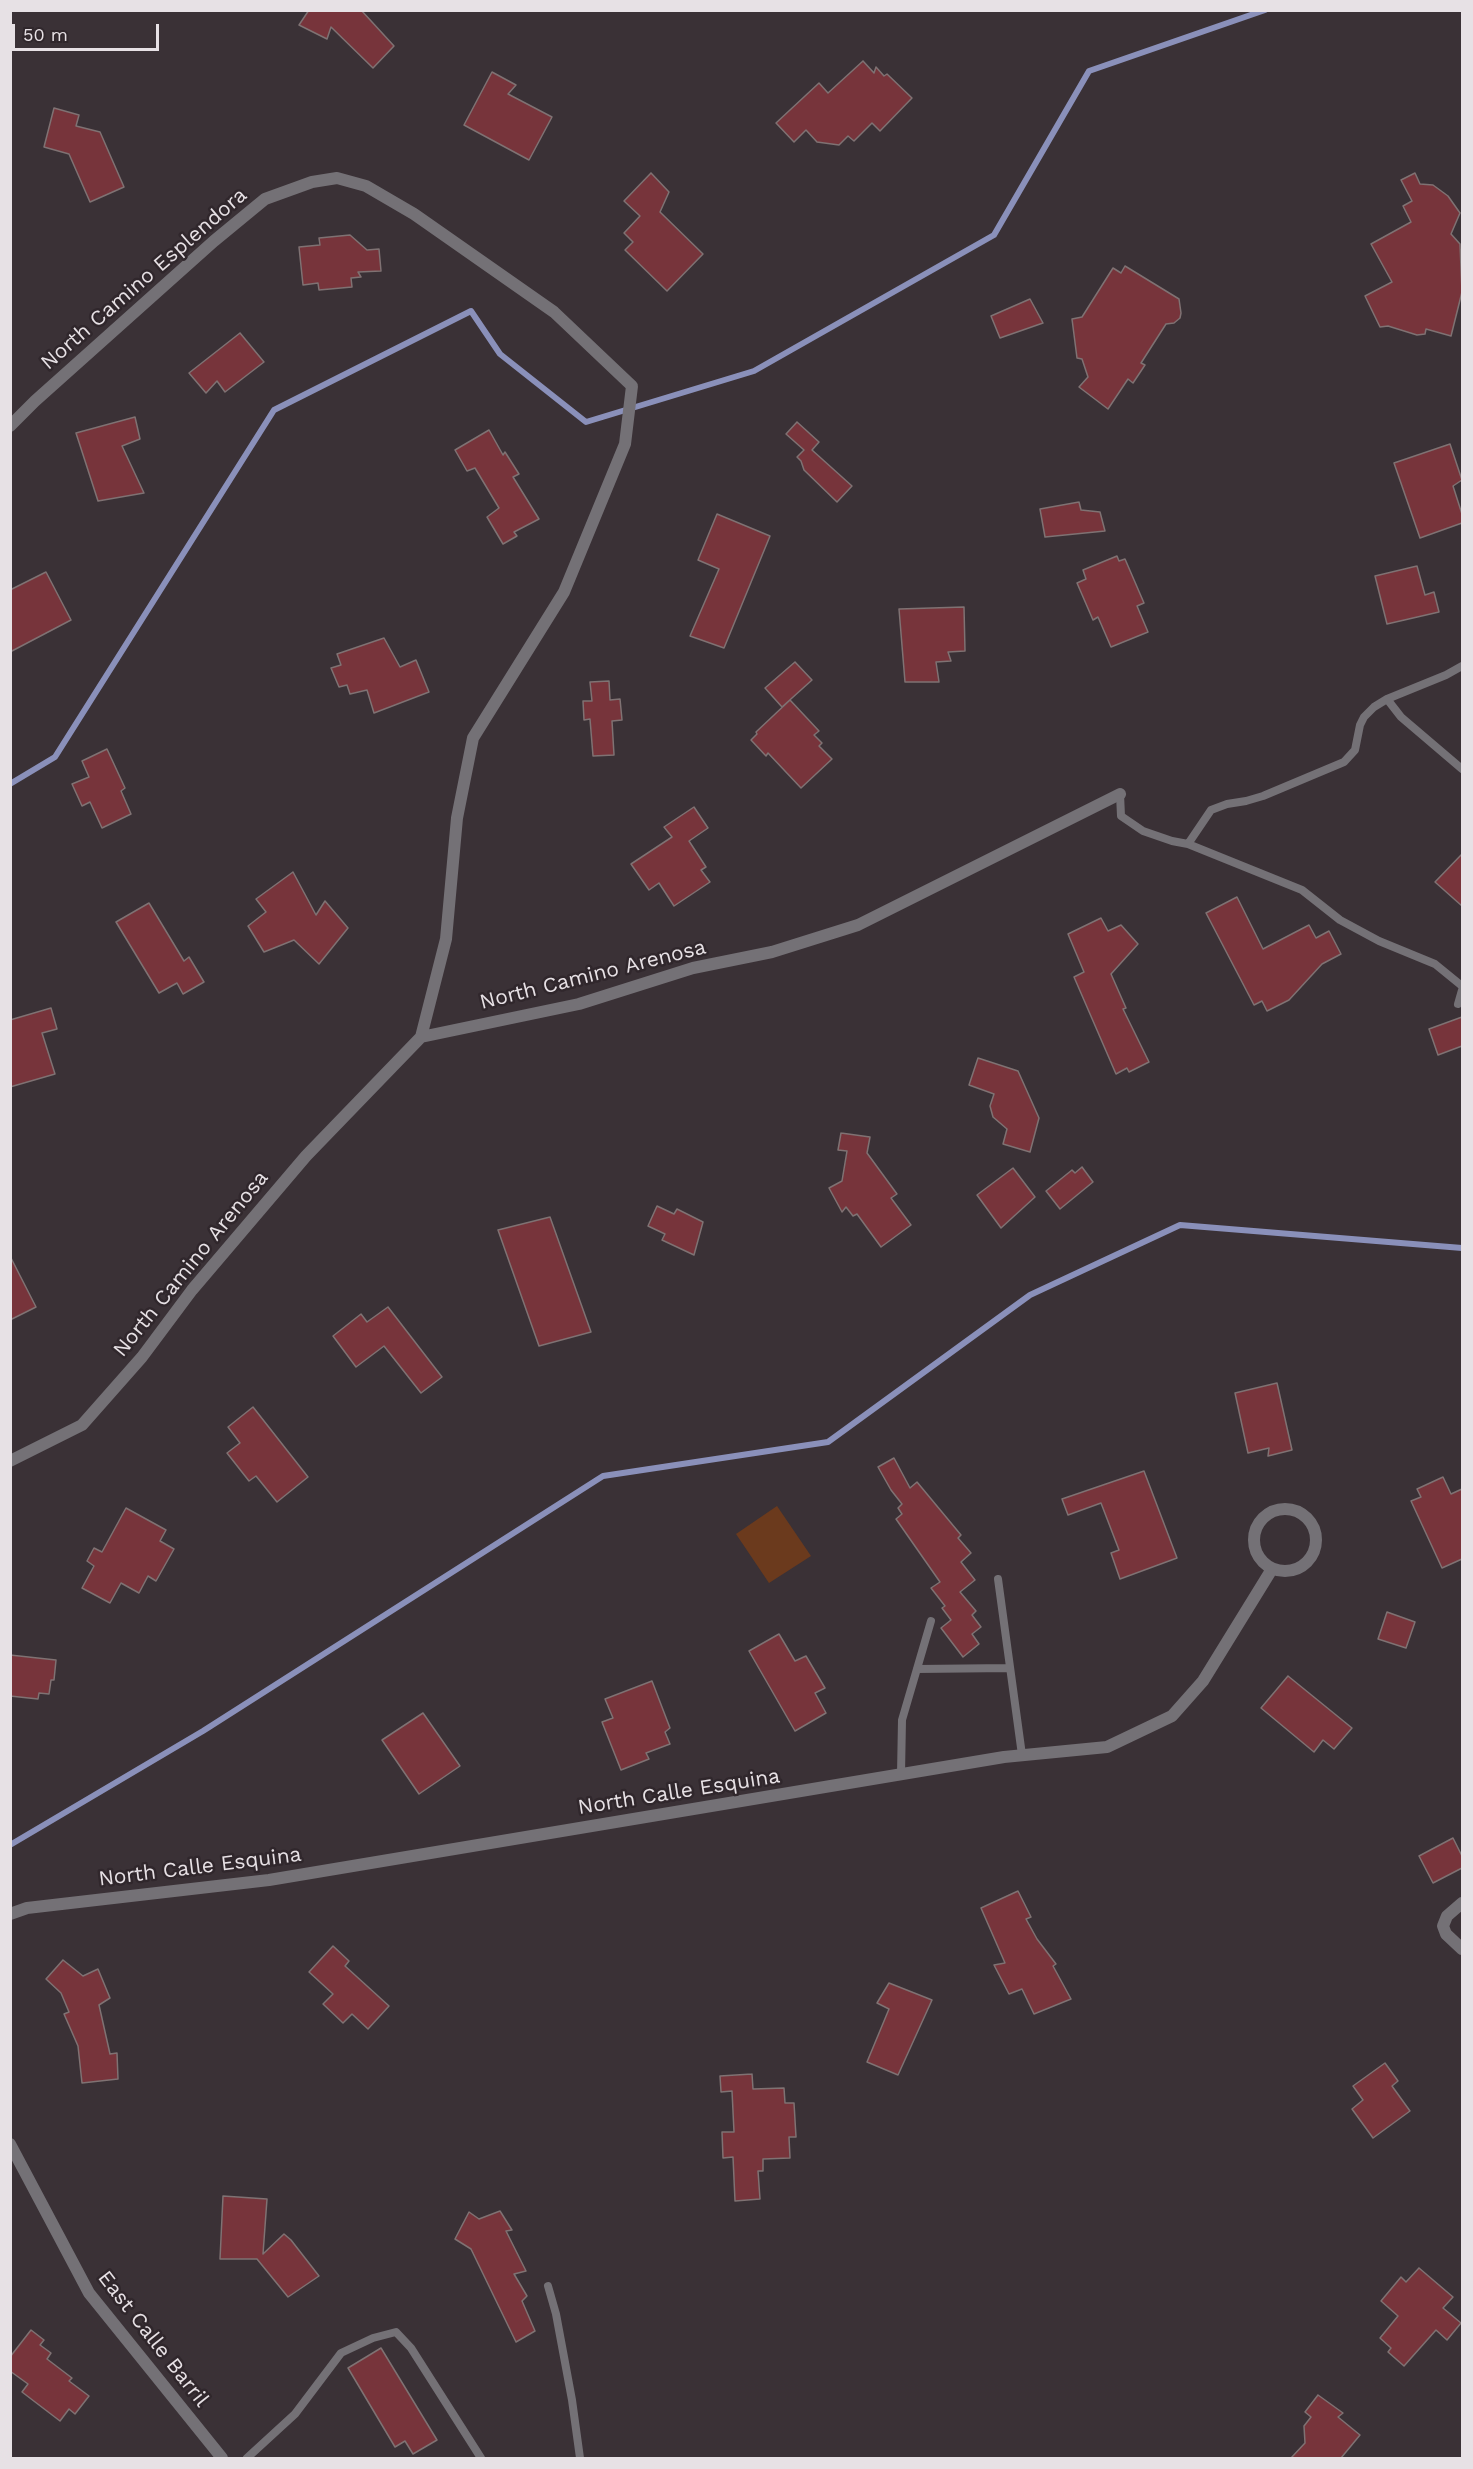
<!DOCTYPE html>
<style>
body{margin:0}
#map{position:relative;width:1473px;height:2469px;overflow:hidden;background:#3a3136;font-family:"Work Sans",sans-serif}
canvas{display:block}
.frame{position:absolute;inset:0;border:12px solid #e7e1e5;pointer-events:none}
.scale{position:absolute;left:12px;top:24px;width:147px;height:27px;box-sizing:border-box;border:3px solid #e7e1e5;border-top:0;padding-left:8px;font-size:18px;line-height:21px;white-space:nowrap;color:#e7e1e5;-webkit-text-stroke:4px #30272c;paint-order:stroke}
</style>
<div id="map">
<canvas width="1473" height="2469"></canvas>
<div class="frame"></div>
<div class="scale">50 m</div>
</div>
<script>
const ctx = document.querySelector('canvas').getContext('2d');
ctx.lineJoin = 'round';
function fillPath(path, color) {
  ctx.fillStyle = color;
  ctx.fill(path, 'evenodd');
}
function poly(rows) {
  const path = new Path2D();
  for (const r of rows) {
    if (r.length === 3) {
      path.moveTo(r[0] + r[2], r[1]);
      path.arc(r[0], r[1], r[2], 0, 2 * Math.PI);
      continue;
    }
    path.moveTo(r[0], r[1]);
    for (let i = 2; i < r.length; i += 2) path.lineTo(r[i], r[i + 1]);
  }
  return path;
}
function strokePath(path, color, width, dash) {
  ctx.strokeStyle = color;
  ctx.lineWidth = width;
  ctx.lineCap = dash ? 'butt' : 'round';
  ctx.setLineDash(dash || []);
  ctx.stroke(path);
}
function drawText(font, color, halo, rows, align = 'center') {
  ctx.font = font + ' "Work Sans",sans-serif';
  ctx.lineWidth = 5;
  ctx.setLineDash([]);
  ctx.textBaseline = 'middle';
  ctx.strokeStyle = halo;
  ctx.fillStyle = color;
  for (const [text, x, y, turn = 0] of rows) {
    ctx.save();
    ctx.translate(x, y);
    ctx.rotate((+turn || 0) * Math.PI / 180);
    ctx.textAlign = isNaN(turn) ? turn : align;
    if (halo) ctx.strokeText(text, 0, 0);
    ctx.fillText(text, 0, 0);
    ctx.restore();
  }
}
fillPath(poly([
 [777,1506,811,1556,769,1583,736,1534]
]), '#6b3a1d');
strokePath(poly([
 [10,784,55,757,274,410,471,311,500,354,586,422,754,371,994,235,1089,71,1265,10],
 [10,1845,203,1731,603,1476,828,1442,1030,1295,1180,1225,1462,1248]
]), '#8a90ba', 6);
const building = poly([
 [309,10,361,10,394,46,373,68,331,27,327,39,299,25,309,10],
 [863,61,874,73,876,67,884,76,887,74,912,98,880,131,872,123,854,141,848,136,839,145,817,142,806,130,794,142,776,123,819,83,828,93,863,61],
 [492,72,516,85,508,94,552,117,529,160,464,125,492,72],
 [54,108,79,115,76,126,100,132,124,187,90,202,69,154,44,147,54,108],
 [651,173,669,192,660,212,703,254,667,291,625,250,633,242,624,233,640,216,624,201,651,173],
 [1415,173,1420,184,1433,185,1448,196,1460,213,1451,234,1460,244,1462,292,1451,336,1426,329,1425,334,1417,335,1388,326,1380,327,1365,296,1392,282,1371,244,1411,222,1403,206,1412,201,1401,180,1415,173],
 [350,235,367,250,379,249,381,271,358,272,361,277,351,278,352,287,319,290,318,283,303,285,299,247,320,245,319,238,350,235],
 [1125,266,1179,299,1181,313,1180,318,1174,323,1166,324,1141,363,1145,365,1133,383,1128,379,1108,409,1079,387,1088,377,1082,359,1077,358,1072,319,1082,317,1113,268,1121,273,1125,266],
 [1030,299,1043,323,1000,338,991,316,1030,299],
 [240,333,264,362,225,392,217,381,206,393,189,373,240,333],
 [135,417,140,439,122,446,144,493,98,501,76,433,135,417],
 [797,422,819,442,812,450,852,486,837,502,804,470,801,461,797,457,804,450,786,434,797,422],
 [489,430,503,455,505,452,519,474,513,477,539,519,514,532,517,536,503,544,487,517,499,508,475,468,467,471,455,450,489,430],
 [1450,444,1462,480,1453,486,1462,514,1462,523,1420,538,1394,463,1450,444],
 [1079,502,1081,510,1100,512,1105,531,1045,537,1040,509,1079,502],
 [717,514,770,536,724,648,690,636,719,569,698,560,717,514],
 [1117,556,1119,561,1125,559,1144,603,1137,606,1148,632,1111,647,1098,617,1093,620,1077,583,1086,579,1083,570,1117,556],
 [1417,566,1425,595,1434,592,1439,612,1387,624,1375,576,1417,566],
 [46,572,71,620,10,652,10,590,46,572],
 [964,607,965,651,948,652,951,661,936,662,939,682,905,682,899,609,964,607],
 [384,638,400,667,416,660,429,692,374,713,367,690,350,694,347,685,339,687,331,668,341,665,337,654,384,638],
 [795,662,812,680,782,707,765,688,795,662],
 [609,681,610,700,620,699,622,720,612,721,614,755,593,756,590,719,584,720,583,701,592,701,590,682,609,681],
 [790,700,819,731,814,735,822,743,819,746,832,759,801,788,768,753,766,756,751,740,757,734,756,732,790,700],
 [107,749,125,788,121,791,131,814,102,828,90,802,82,806,72,784,89,777,82,761,107,749],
 [694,807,708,828,689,841,706,867,701,870,710,882,674,906,659,883,649,890,631,864,672,837,664,827,694,807],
 [1462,854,1462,906,1435,882,1462,854],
 [293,872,316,915,325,901,348,928,319,964,294,940,264,952,248,926,266,912,256,899,293,872],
 [1237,897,1263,949,1309,925,1316,938,1329,931,1341,954,1322,964,1289,1000,1267,1011,1262,1001,1254,1005,1206,913,1237,897],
 [149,903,184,961,189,957,204,982,183,994,177,983,159,993,116,922,149,903],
 [1101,918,1108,931,1121,925,1138,944,1111,974,1126,1008,1123,1009,1149,1062,1129,1072,1127,1068,1116,1074,1074,977,1084,972,1068,934,1101,918],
 [51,1008,57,1029,42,1033,55,1074,10,1087,10,1020,51,1008],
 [1462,1017,1462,1046,1438,1055,1429,1029,1462,1017],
 [978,1058,1018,1071,1039,1118,1030,1152,1003,1144,1007,1129,993,1117,990,1106,994,1094,969,1085,978,1058],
 [841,1133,870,1137,867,1153,897,1194,891,1198,911,1225,881,1247,857,1214,853,1216,846,1207,842,1212,829,1188,842,1181,847,1151,838,1150,841,1133],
 [1082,1167,1093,1182,1060,1209,1046,1191,1072,1170,1075,1173,1082,1167],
 [1013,1168,1035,1197,1001,1228,977,1195,1013,1168],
 [657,1206,674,1214,677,1209,703,1222,694,1255,662,1240,665,1234,648,1226,657,1206],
 [550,1217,591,1332,539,1346,498,1230,550,1217],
 [10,1256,36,1307,10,1320,10,1256],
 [388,1307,442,1377,421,1393,384,1346,356,1367,333,1336,361,1314,367,1322,388,1307],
 [1277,1383,1292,1450,1268,1456,1269,1448,1248,1453,1235,1393,1277,1383],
 [253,1407,308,1477,277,1502,256,1476,249,1481,227,1453,240,1443,228,1427,253,1407],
 [894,1458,910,1488,917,1482,961,1535,958,1538,971,1553,961,1562,975,1580,960,1592,976,1611,972,1615,981,1627,972,1634,979,1644,963,1657,941,1628,951,1620,942,1608,945,1606,931,1588,940,1582,896,1519,902,1514,898,1508,902,1504,891,1490,878,1467,894,1458],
 [1144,1471,1177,1558,1120,1579,1111,1553,1119,1550,1101,1503,1068,1515,1062,1499,1144,1471],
 [1443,1477,1451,1494,1462,1489,1462,1559,1442,1568,1411,1501,1421,1497,1417,1489,1443,1477],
 [126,1508,166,1530,160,1541,174,1549,156,1581,148,1576,139,1593,121,1583,110,1603,82,1588,94,1566,87,1561,94,1548,102,1552,126,1508],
 [1387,1612,1415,1622,1406,1648,1378,1639,1387,1612],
 [779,1634,795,1661,806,1656,825,1688,815,1693,826,1713,795,1731,749,1651,779,1634],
 [10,1655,56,1660,54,1680,51,1680,49,1694,39,1693,38,1699,10,1696,10,1655],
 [1288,1676,1352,1728,1334,1749,1323,1740,1314,1752,1261,1708,1288,1676],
 [652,1681,670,1728,665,1732,670,1744,646,1753,649,1759,621,1770,602,1722,613,1718,605,1699,652,1681],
 [423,1713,460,1766,419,1794,382,1740,423,1713],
 [1453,1838,1462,1856,1462,1868,1433,1883,1419,1856,1453,1838],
 [1018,1891,1031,1917,1026,1919,1037,1939,1056,1964,1053,1966,1071,1999,1034,2014,1022,1989,1009,1994,994,1965,1005,1963,981,1908,1018,1891],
 [333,1946,349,1961,345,1966,389,2006,368,2029,352,2014,343,2023,323,2004,333,1994,309,1972,333,1946],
 [63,1960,83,1976,98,1969,110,1998,99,2005,110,2054,117,2053,118,2079,82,2083,78,2046,64,2014,69,2012,61,1993,46,1979,63,1960],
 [889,1983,932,2000,898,2075,867,2062,889,2009,877,2003,889,1983],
 [1385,2063,1398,2081,1392,2086,1410,2111,1373,2138,1352,2109,1363,2100,1353,2086,1385,2063],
 [752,2074,753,2089,784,2088,785,2103,794,2103,796,2137,789,2137,790,2158,763,2159,763,2171,758,2171,760,2199,735,2201,733,2157,723,2158,722,2132,734,2132,732,2091,721,2092,720,2076,752,2074],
 [223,2196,267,2199,263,2254,284,2234,291,2240,319,2276,288,2297,257,2259,220,2259,223,2196],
 [500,2211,512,2230,506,2231,526,2271,514,2274,527,2296,522,2301,535,2331,516,2342,471,2249,455,2239,469,2212,479,2219,500,2211],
 [1419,2268,1453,2297,1443,2308,1461,2323,1447,2340,1436,2330,1404,2366,1388,2352,1391,2348,1380,2338,1398,2316,1381,2301,1401,2277,1406,2282,1419,2268],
 [31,2330,44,2340,40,2345,51,2353,47,2359,72,2378,69,2381,89,2396,75,2414,69,2409,60,2421,22,2392,28,2384,10,2371,10,2357,31,2330],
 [381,2348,437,2440,413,2454,405,2441,395,2447,348,2368,381,2348],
 [1318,2395,1343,2413,1338,2417,1360,2435,1341,2458,1291,2458,1305,2443,1304,2426,1311,2417,1305,2412,1318,2395]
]);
fillPath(building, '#77343b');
strokePath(building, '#7f7273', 1.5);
strokePath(poly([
 [1387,699,1401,717,1462,769],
 [1120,794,1121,816,1143,831,1172,841,1188,844,1211,810,1227,804,1246,801,1263,796,1344,762,1355,750,1360,725,1364,717,1374,707,1387,699,1446,675,1462,666],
 [1188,844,1302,890,1340,920,1379,941,1435,964,1462,986],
 [1458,1004,1462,990],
 [998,1579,1022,1755],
 [917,1669,1010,1668],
 [901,1774,902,1720,931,1621],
 [548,2286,556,2314,572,2400,580,2458],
 [247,2458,295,2414,341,2353,373,2338,396,2332,411,2348,481,2458]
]), '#747176', 8);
strokePath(poly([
 [10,426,35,401,214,241,265,199,312,182,337,178,366,186,414,214,554,312,632,386,625,444,564,592,473,738,457,818,446,939,421,1037],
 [10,1461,82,1425,142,1357,192,1290,306,1156,421,1037,579,1004,693,968,772,952,858,925,1120,794],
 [1285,1540,31],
 [1462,1903,1447,1916,1443,1926,1446,1934,1462,1949],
 [10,1914,27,1908,269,1880,1004,1757,1107,1747,1172,1716,1203,1681,1272,1569],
 [10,2144,89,2293,222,2458]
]), '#747176', 12);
drawText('21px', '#e7e1e5', '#30272c', [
 ["North Camino Esplendora",144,279,-41],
 ["North Camino Arenosa",593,975,-14],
 ["North Camino Arenosa",191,1264,-51],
 ["North Calle Esquina",679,1792,-9],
 ["North Calle Esquina",200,1867,-7],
 ["East Calle Barril",153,2339,52]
]);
</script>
